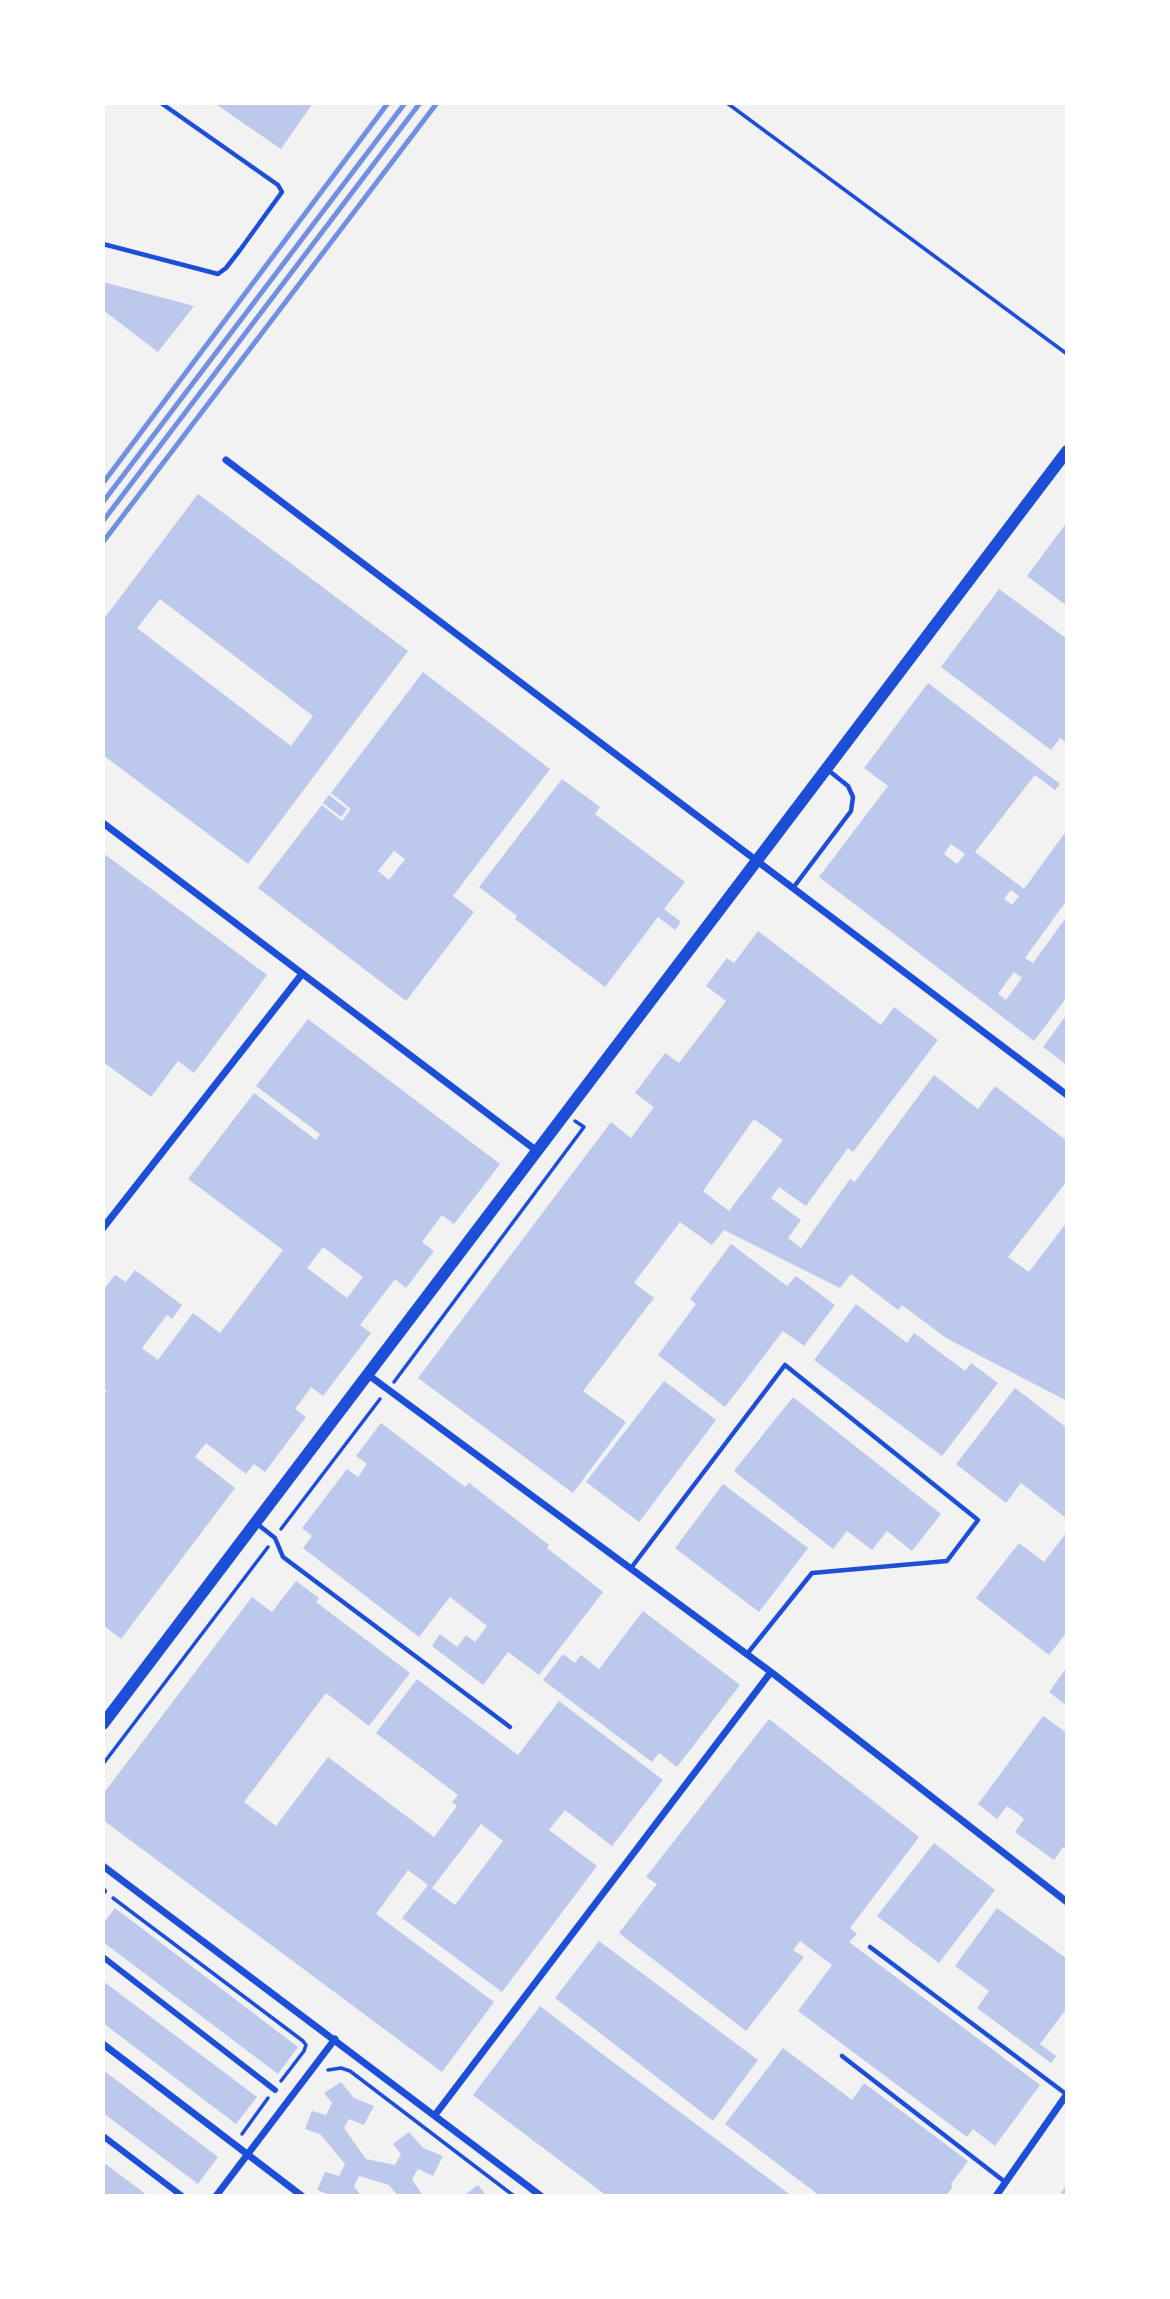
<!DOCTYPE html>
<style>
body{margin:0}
#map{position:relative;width:1170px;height:2299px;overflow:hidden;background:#f2f2f2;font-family:Raleway,sans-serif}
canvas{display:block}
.frame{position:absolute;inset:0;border:105px solid #fff;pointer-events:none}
</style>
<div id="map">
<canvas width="1170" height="2299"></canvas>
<div class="frame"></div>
</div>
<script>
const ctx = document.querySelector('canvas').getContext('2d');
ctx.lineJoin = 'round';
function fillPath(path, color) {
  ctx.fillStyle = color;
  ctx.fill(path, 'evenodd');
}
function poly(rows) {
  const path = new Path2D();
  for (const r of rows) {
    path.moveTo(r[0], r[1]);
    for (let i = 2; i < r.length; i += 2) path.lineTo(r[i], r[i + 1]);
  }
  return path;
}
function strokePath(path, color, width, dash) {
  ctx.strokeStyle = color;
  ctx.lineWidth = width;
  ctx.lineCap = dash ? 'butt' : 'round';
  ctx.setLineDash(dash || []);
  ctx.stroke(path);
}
fillPath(poly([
 [214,103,313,103,281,149],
 [103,282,194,306,158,352,103,310],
 [198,494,408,651,248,864,103,755,103,620],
 [160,599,313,716,291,746,137,628],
 [1067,522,1067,606,1027,576],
 [999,589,1067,639,1067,743,1060,738,1051,750,941,667],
 [423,672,550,769,453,896,474,912,406,1001,258,888,322,805,342,821,351,809,331,793],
 [394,851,405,859,389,880,378,871],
 [928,683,1060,784,1055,790,1035,775,975,852,1024,889,1067,830,1067,900,1025,958,1033,963,1067,916,1067,997,1034,1041,819,877,888,786,864,768],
 [951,844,965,854,957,864,944,854],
 [1011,890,1019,896,1012,905,1004,899],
 [1014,972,1022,978,1006,1000,998,994],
 [562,779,600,807,595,814,685,882,664,909,681,922,675,930,658,917,605,987,515,919,517,916,479,887],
 [329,795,347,809,341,817,323,803],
 [103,853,267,975,194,1073,178,1061,151,1097,103,1062],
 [758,931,881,1025,894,1007,938,1040,853,1152,848,1148,806,1206,779,1187,771,1198,801,1220,788,1238,801,1248,850,1179,855,1182,934,1075,978,1109,995,1086,1067,1141,1067,1181,1008,1257,1029,1272,1067,1222,1067,1401,946,1338,902,1305,898,1310,851,1274,840,1288,724,1230,712,1245,680,1222,634,1283,654,1298,583,1391,626,1422,573,1493,418,1378,611,1122,631,1138,654,1107,635,1093,665,1053,679,1063,726,1001,706,986,727,958,734,963],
 [754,1119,783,1140,729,1211,703,1191],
 [1067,1014,1067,1065,1043,1047],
 [308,1019,500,1164,454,1224,442,1215,422,1242,434,1251,406,1288,395,1279,360,1325,371,1333,323,1396,311,1387,304,1397,295,1409,306,1417,265,1472,254,1464,246,1474,206,1443,195,1457,235,1488,121,1639,103,1625,103,1396,107,1391,103,1388,103,1290,115,1275,126,1282,135,1270,182,1305,172,1319,167,1315,142,1348,158,1360,193,1313,220,1333,283,1250,188,1179,254,1093,316,1140,320,1134,256,1086],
 [323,1247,363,1277,347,1298,307,1268],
 [731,1244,787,1286,796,1276,835,1305,804,1346,783,1331,725,1407,658,1355,696,1304,690,1299],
 [856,1304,907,1343,914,1333,965,1371,971,1363,998,1383,942,1456,814,1360],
 [664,1381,716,1420,639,1522,586,1482],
 [1015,1388,1067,1428,1067,1519,1021,1483,1006,1503,956,1464],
 [793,1397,941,1514,912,1551,887,1531,872,1550,847,1531,833,1549,734,1471],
 [381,1423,465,1487,469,1483,549,1545,547,1548,603,1592,539,1675,508,1652,483,1685,432,1646,440,1634,457,1647,466,1635,475,1642,487,1626,450,1597,419,1637,303,1548,312,1536,302,1528,347,1469,358,1477,367,1464,356,1456],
 [723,1484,808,1548,759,1612,675,1548],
 [1067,1532,1067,1632,1049,1655,976,1598,1019,1543,1044,1562],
 [296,1581,319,1598,316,1602,410,1673,369,1726,326,1693,244,1802,276,1826,328,1757,434,1837,457,1806,452,1802,458,1795,376,1733,417,1679,518,1755,559,1701,663,1780,612,1846,565,1810,549,1830,597,1866,502,1992,402,1918,428,1885,408,1870,376,1914,494,2002,442,2072,103,1820,103,1794,252,1597,272,1612],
 [481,1824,503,1841,455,1905,432,1888],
 [643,1611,740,1685,677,1767,659,1753,652,1762,543,1680,563,1654,575,1663,581,1655,599,1669],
 [1067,1667,1067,1706,1049,1692],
 [1043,1716,1067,1733,1067,1850,1063,1847,1054,1860,1015,1832,1024,1819,1017,1813,1007,1806,997,1819,978,1804],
 [769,1719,919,1837,850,1928,857,1934,849,1942,1040,2085,995,2146,973,2129,967,2137,798,2011,832,1965,800,1941,793,1950,804,1957,746,2031,619,1933,657,1884,646,1877],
 [934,1843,995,1890,939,1963,877,1916],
 [115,1908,298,2047,278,2074,103,1942,103,1924],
 [997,1908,1067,1959,1067,2008,1040,2044,1056,2056,1051,2063,977,2008,989,1991,955,1966],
 [599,1941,758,2060,713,2121,555,1998],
 [103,1981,257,2097,236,2124,103,2023],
 [540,2006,605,2056,792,2196,607,2196,506,2120,473,2095],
 [783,2048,852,2100,864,2083,968,2161,951,2184,953,2186,946,2196,820,2196,725,2124],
 [103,2070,218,2157,198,2184,103,2113],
 [341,2082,354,2098,374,2106,364,2125,349,2119,344,2128,366,2159,395,2165,401,2154,393,2144,409,2132,423,2148,443,2156,433,2176,418,2169,412,2179,423,2196,398,2196,389,2185,359,2176,354,2186,361,2196,333,2196,317,2190,325,2172,339,2176,345,2164,320,2134,305,2129,312,2111,326,2115,332,2103,324,2093],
 [103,2162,119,2174,148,2196,103,2196],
 [1067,2184,1067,2196,1059,2196],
 [478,2185,487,2196,463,2196]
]), '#bdc9ec');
strokePath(poly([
 [727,103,1067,354],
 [394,1382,584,1127,575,1121],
 [281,1529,380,1399],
 [103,1764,268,1547],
 [113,1898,303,2041,306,2045,304,2051,281,2081],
 [328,2070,341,2068,350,2071,514,2196],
 [242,2134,268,2098]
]), '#1d4ed8', 3.5);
strokePath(poly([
 [103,244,218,274,226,268,240,250,282,192,278,185,161,103],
 [793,888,851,811,853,797,848,786,828,770],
 [256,1523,275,1538,283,1557,510,1727],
 [631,1568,785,1365,978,1520,947,1561,812,1573,747,1654],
 [870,1947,1066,2094],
 [842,2056,1005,2182]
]), '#1d4ed8', 4.5);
strokePath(poly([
 [103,1892,104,1891],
 [103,1957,275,2090],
 [103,2136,182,2196]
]), '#1d4ed8', 6);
strokePath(poly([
 [226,460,1067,1095],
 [103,823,537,1151],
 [103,1228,302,974],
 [367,1374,771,1672,1067,1902],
 [103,1866,541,2196],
 [103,2044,302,2196],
 [435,2115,771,1672],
 [216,2196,335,2039],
 [996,2196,1067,2094]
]), '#1d4ed8', 7);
strokePath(poly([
 [103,1724,1067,451]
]), '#1d4ed8', 12);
strokePath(poly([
 [103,483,388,103],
 [103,502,405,103],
 [103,521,420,103],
 [103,542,437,103]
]), '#7290e2', 5);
</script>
